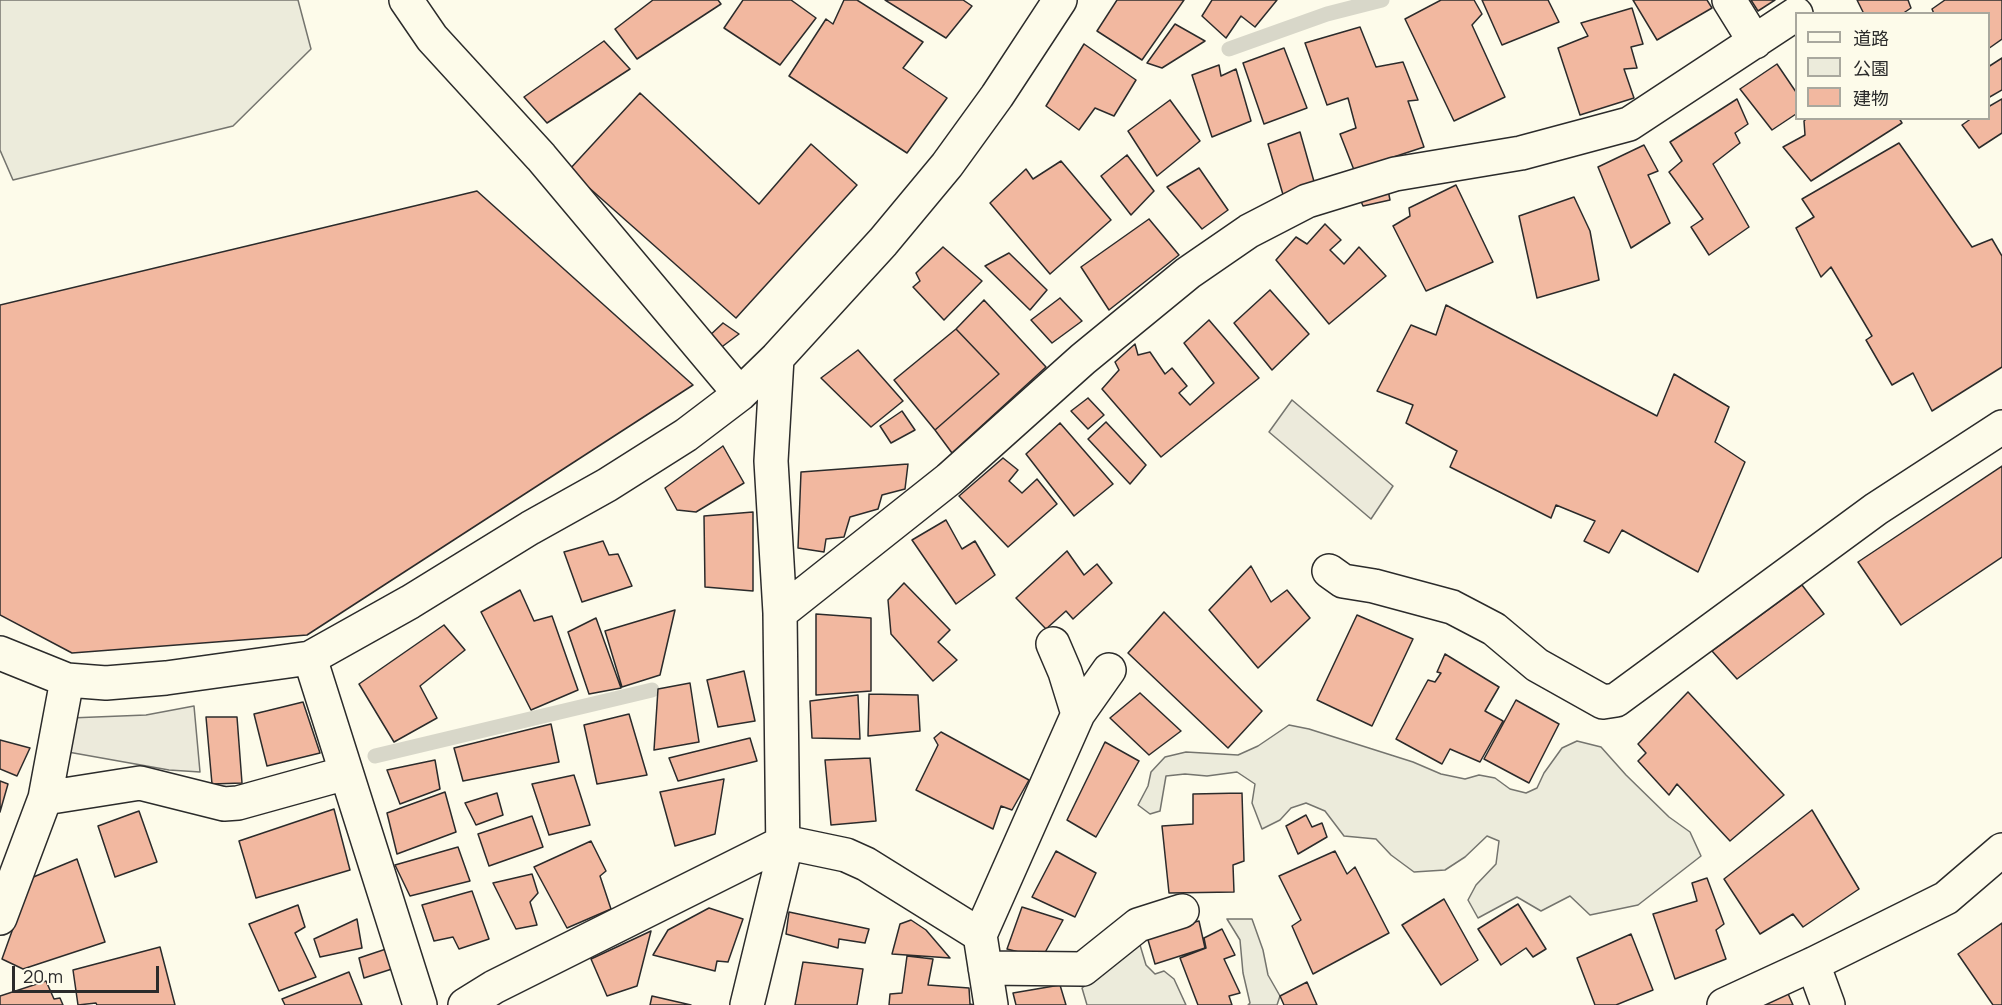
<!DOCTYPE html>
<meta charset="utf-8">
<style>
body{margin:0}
#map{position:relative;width:2002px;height:1005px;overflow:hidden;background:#fdfbea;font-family:Manrope,"Noto Sans JP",sans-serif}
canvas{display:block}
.legend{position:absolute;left:1795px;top:12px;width:195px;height:108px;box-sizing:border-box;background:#fdfbea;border:2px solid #a9a89e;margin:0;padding:8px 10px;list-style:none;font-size:18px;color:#2b2b2b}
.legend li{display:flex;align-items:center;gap:12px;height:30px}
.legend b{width:30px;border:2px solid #a9a89e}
.scale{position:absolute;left:12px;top:966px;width:147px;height:27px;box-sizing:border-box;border:3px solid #2b2b2b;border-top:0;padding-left:8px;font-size:18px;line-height:21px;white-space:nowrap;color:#2b2b2b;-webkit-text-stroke:4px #fdfbea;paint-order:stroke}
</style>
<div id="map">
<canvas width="2002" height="1005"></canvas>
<ul class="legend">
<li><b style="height:8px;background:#fdfbea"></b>道路</li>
<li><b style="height:16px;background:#ecebdb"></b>公園</li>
<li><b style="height:16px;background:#f2b8a0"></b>建物</li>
</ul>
<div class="scale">20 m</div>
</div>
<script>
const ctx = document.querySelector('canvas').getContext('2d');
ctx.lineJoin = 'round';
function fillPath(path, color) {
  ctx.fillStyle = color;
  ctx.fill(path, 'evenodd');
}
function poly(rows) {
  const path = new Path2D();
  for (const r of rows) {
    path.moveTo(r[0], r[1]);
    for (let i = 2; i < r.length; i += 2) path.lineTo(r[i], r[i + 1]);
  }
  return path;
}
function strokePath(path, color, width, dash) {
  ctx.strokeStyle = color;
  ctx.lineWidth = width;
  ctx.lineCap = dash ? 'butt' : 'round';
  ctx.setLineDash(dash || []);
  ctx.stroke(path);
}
const green = poly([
 [0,0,298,0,311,49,233,126,13,180,0,150,0,0],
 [1289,725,1309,729,1413,762,1441,774,1465,779,1479,775,1495,778,1510,789,1526,793,1537,788,1544,773,1562,748,1577,741,1601,747,1626,775,1669,817,1690,832,1701,856,1638,905,1590,915,1570,896,1541,911,1517,897,1478,918,1468,900,1476,885,1496,864,1499,841,1487,836,1465,857,1445,870,1414,872,1391,855,1376,839,1344,836,1325,811,1306,803,1291,808,1280,820,1262,829,1252,803,1255,784,1237,772,1207,776,1185,774,1166,776,1160,811,1150,814,1138,805,1148,786,1151,772,1165,757,1186,752,1238,755,1258,746,1289,725],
 [1227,919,1252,919,1263,950,1268,975,1280,996,1277,1005,1248,1005,1250,1003,1243,973,1240,940,1227,919],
 [1132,944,1140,945,1146,965,1155,974,1164,971,1174,979,1186,1005,1087,1005,1082,988,1096,978,1132,944]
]);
fillPath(green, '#ecebdb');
strokePath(green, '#74746e', 1.5);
const parking = poly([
 [1292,400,1393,486,1371,519,1269,432,1292,400],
 [194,706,200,772,169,770,68,752,70,718,146,715,194,706]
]);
fillPath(parking, '#eceadb');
strokePath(parking, '#74746e', 1.5);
strokePath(poly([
 [1229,49,1327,14,1382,0],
 [375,756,652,690]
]), '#d8d7c9', 15);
const building = poly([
 [653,0,718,0,721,4,637,59,615,29,653,0],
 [743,0,791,0,816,18,780,65,724,28,743,0],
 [844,0,857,0,923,42,903,68,947,98,907,153,789,76,826,19,833,24,844,0],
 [885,0,963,0,972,6,946,38,885,0],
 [1117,0,1184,0,1142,60,1097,31,1117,0],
 [1212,0,1277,0,1255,27,1241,16,1226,38,1202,16,1212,0],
 [1441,0,1474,0,1482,14,1472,25,1505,97,1454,121,1405,19,1441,0],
 [1482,0,1548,0,1559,22,1502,45,1482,0],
 [1633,0,1707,0,1712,8,1657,40,1633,0],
 [1751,0,1775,0,1758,11,1751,0],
 [1857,0,1908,0,1911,8,1902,14,1864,14,1857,0],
 [1945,0,2002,0,2002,39,1988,49,1988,14,1934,14,1932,9,1945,0],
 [1632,8,1643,44,1631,47,1637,68,1624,69,1634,98,1580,115,1558,48,1588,36,1581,23,1632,8],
 [1175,24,1205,41,1162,68,1147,63,1175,24],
 [1360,27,1376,67,1403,62,1418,100,1408,101,1424,147,1354,170,1340,134,1356,128,1348,98,1327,105,1305,43,1360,27],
 [604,41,630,69,547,123,524,97,604,41],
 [1084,44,1136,80,1114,116,1095,108,1079,130,1046,106,1084,44],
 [1284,48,1307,108,1264,124,1243,63,1284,48],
 [2002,58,2002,90,1988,98,1988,67,2002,58],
 [1777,64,1796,92,1796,114,1772,130,1740,89,1777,64],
 [1219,65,1221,76,1236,69,1251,121,1212,137,1192,75,1219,65],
 [640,93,759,204,811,144,857,185,736,318,569,170,640,93],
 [1737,99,1748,124,1735,133,1740,143,1713,164,1749,227,1709,255,1691,227,1703,219,1669,172,1682,161,1670,142,1737,99],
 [2002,99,2002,133,1979,148,1962,125,1972,118,1988,118,1988,107,2002,99],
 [1170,100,1200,141,1157,176,1128,131,1170,100],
 [1807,118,1899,118,1902,123,1811,181,1783,147,1805,135,1804,121,1807,118],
 [1300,132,1315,185,1284,198,1268,144,1300,132],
 [1899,143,1972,247,1992,239,2002,256,2002,367,1932,411,1913,373,1892,385,1866,340,1872,336,1831,267,1821,277,1796,228,1814,217,1802,199,1899,143],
 [1644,145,1658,171,1648,175,1670,223,1631,248,1598,167,1644,145],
 [1127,155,1154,191,1131,215,1101,176,1127,155],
 [1061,161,1111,220,1050,274,990,203,1026,169,1033,179,1061,161],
 [1199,168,1228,210,1202,229,1167,187,1199,168],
 [1387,185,1390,200,1363,206,1358,194,1387,185],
 [1456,185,1493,262,1426,291,1393,226,1410,216,1409,208,1456,185],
 [477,191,693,385,307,635,72,653,0,615,0,305,477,191],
 [1574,197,1590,231,1599,280,1537,298,1519,216,1574,197],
 [1149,219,1179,255,1109,310,1081,267,1149,219],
 [1325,224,1341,240,1330,250,1344,264,1359,247,1386,276,1329,324,1276,260,1296,237,1307,244,1325,224],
 [943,247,982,281,944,320,913,287,920,281,916,273,943,247],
 [1009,253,1047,290,1030,310,985,266,1009,253],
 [1270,290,1309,334,1272,370,1234,323,1270,290],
 [1060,298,1082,321,1052,343,1031,320,1060,298],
 [984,300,1046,367,952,453,935,430,999,374,956,329,984,300],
 [1446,305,1657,416,1674,374,1729,407,1715,442,1745,462,1698,572,1622,530,1609,553,1584,541,1595,521,1556,505,1551,518,1450,467,1457,451,1406,423,1413,405,1377,391,1411,325,1436,335,1446,305],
 [1209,320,1259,378,1161,457,1102,389,1119,370,1115,362,1135,344,1138,355,1150,352,1165,374,1172,368,1187,386,1179,393,1190,405,1214,383,1184,343,1209,320],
 [723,323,739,334,719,349,707,338,723,323],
 [956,329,999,374,935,430,894,380,956,329],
 [858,350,903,401,871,427,821,378,858,350],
 [1088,398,1104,415,1088,429,1071,411,1088,398],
 [902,411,915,430,891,443,880,426,902,411],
 [1106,422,1146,465,1130,484,1088,439,1106,422],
 [1060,423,1113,484,1074,516,1026,454,1060,423],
 [723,446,744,483,696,512,677,510,665,488,723,446],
 [1003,458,1018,470,1009,481,1022,493,1037,479,1057,504,1008,547,959,496,1003,458],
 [908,464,905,489,882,495,878,509,850,517,844,537,826,539,824,552,798,548,801,472,908,464],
 [2002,466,2002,557,1901,625,1858,562,2002,466],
 [753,512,753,591,705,587,704,516,753,512],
 [946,520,962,549,975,541,995,575,956,604,912,540,946,520],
 [603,541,609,555,618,554,632,586,582,602,564,552,603,541],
 [1067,551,1084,575,1097,564,1112,583,1073,619,1066,611,1046,629,1016,598,1067,551],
 [1251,566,1271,602,1287,590,1310,618,1258,668,1209,610,1251,566],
 [904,583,950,630,938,642,957,660,933,681,891,634,888,600,904,583],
 [1802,585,1824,614,1737,679,1712,651,1802,585],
 [520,590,534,621,552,616,578,690,531,710,481,612,520,590],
 [675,610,660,675,622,687,605,631,675,610],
 [1164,612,1262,711,1228,748,1128,653,1164,612],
 [816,614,871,618,871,691,816,695,816,614],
 [1357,615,1413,639,1372,726,1317,700,1357,615],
 [596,618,621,688,589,694,568,632,596,618],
 [444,625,465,650,420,686,437,718,394,742,359,684,444,625],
 [1445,654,1499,687,1485,711,1503,721,1480,762,1450,749,1442,764,1396,739,1428,680,1435,682,1441,673,1437,672,1445,654],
 [744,671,755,721,718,727,707,680,744,671],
 [690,683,699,742,654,750,658,689,690,683],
 [1688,692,1784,795,1730,841,1677,784,1669,795,1638,761,1646,753,1638,744,1688,692],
 [1140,693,1181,731,1149,755,1110,718,1140,693],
 [869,694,918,695,920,731,868,736,869,694],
 [858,695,860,739,812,738,810,701,858,695],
 [1516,700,1559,724,1529,783,1484,759,1516,700],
 [303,702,320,753,267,766,254,714,303,702],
 [629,714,647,775,597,784,584,725,629,714],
 [206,717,237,717,242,783,212,784,206,717],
 [551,724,559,762,463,781,454,748,551,724],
 [941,732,1029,780,1012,810,1001,806,993,829,916,790,938,745,934,738,941,732],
 [750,738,757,761,678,781,669,758,750,738],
 [0,740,30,748,17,776,0,769,0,740],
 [1105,742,1139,761,1096,837,1067,820,1105,742],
 [870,758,876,821,831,825,825,760,870,758],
 [435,760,440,789,400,804,387,770,435,760],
 [574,775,590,825,549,835,532,784,574,775],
 [724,779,715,834,675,846,660,792,724,779],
 [0,781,8,784,0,812,0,781],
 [445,792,456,832,397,854,387,813,445,792],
 [497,793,503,815,476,825,465,803,497,793],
 [1242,793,1244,861,1233,865,1234,892,1169,893,1162,826,1193,824,1193,794,1242,793],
 [334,809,350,870,256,898,239,841,334,809],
 [1812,810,1859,889,1803,927,1793,914,1760,934,1724,879,1812,810],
 [139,811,157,862,115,877,98,826,139,811],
 [1306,815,1312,827,1322,823,1327,837,1298,854,1286,826,1306,815],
 [532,816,543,847,489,866,478,834,532,816],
 [591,841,606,871,600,876,611,909,567,928,534,867,591,841],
 [458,847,470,881,410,896,395,865,458,847],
 [1056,851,1096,873,1075,917,1032,897,1056,851],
 [1335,851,1347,874,1355,867,1389,933,1313,974,1292,926,1301,920,1279,876,1335,851],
 [77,859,105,942,23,969,2,959,31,878,77,859],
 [532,874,538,893,530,902,537,925,516,929,493,883,532,874],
 [1707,878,1724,924,1716,930,1726,959,1675,979,1653,914,1697,901,1692,883,1707,878],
 [472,891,489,939,459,949,453,937,434,941,422,905,472,891],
 [1444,899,1478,960,1441,985,1402,925,1444,899],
 [1518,904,1546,949,1533,957,1526,948,1501,965,1478,929,1518,904],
 [298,905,305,927,295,933,316,977,279,991,249,924,298,905],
 [1022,907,1063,920,1042,958,1007,949,1022,907],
 [709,908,743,919,728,962,717,961,715,971,653,955,668,930,709,908],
 [789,912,869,929,865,943,839,939,838,948,786,934,789,912],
 [357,919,362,948,320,957,314,939,357,919],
 [911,920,926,930,950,958,892,954,900,924,911,920],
 [1199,921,1205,948,1155,964,1146,933,1199,921],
 [2002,923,2002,1005,1993,1005,1958,954,2002,923],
 [1222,929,1235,955,1224,959,1240,993,1229,996,1232,1005,1198,1005,1180,958,1206,948,1204,938,1222,929],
 [651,931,637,986,607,996,591,959,651,931],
 [1631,934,1653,990,1616,1005,1595,1005,1577,958,1631,934],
 [160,947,175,1005,97,1005,96,1003,78,1005,73,970,160,947],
 [389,948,395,968,364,978,359,958,389,948],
 [907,956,933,959,928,985,969,988,970,1004,974,1005,889,1005,890,994,902,993,907,956],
 [803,962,863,969,857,1005,795,1005,803,962],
 [349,972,362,1005,285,1005,282,999,349,972],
 [46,981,54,999,60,998,63,1005,0,1005,0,996,46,981],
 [1307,982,1317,1005,1284,1005,1280,996,1307,982],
 [1060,985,1066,1005,1016,1005,1013,993,1060,985],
 [1786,989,1793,1005,1753,1005,1786,989],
 [652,996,691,1005,650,1005,652,996]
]);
fillPath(building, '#f2b8a0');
strokePath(building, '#2b2b2b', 1.5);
const minor = poly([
 [406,0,432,38,541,157,740,394],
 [1729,0,1755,42],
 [1329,571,1343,581,1374,586,1452,607,1494,629,1537,665,1603,702,1616,700,1876,509,2002,427],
 [780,613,949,479,1083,359,1188,273,1249,231,1307,201,1395,174,1521,153,1629,124,1796,14],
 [1053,644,1065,672,1078,714],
 [0,653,67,680,106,683,166,678,310,658,410,602,530,528,607,485,686,435,740,394,777,358,883,242,947,165,997,96,1060,0],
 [310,658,420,1005],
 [45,798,140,783,224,804,238,803,346,773],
 [0,918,45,798,67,680],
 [980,935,1078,714,1109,670],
 [1813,964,1828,1005],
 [985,968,1083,969,1138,925,1182,911],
 [465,1005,494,987,784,842,846,855,866,864,980,935,991,1005],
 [747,1005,783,857,780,613,771,461,777,358],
 [1724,1005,1813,964,1946,898,2002,850]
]);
strokePath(minor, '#2b2b2b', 36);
strokePath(minor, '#fdfbea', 33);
</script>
